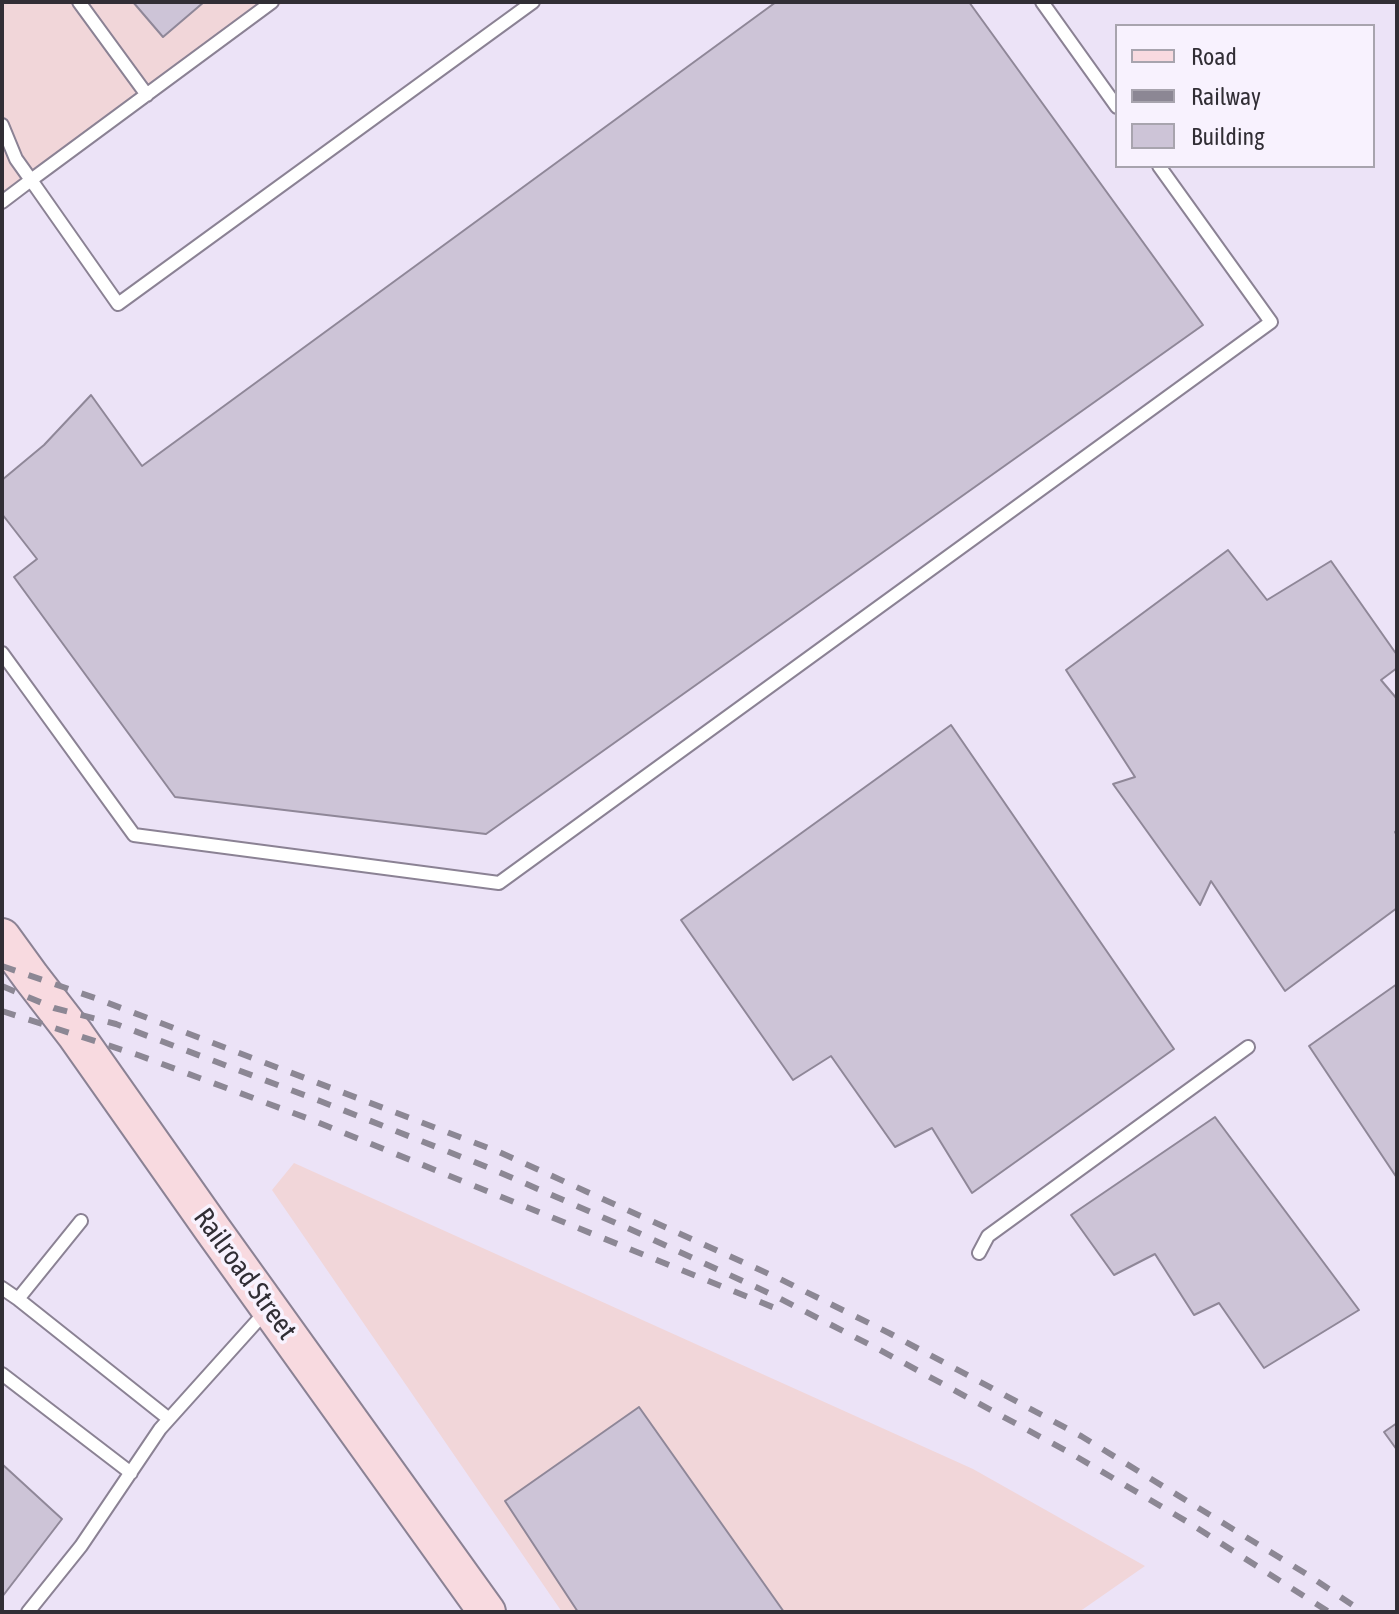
<!DOCTYPE html>
<style>
body{margin:0}
#map{position:relative;width:1399px;height:1614px;overflow:hidden;background:#ece3f7;font-family:"Asap Condensed",sans-serif}
canvas{display:block}
.frame{position:absolute;inset:0;border:4px solid #312e35;pointer-events:none}
.legend{position:absolute;left:1115px;top:24px;width:260px;height:144px;box-sizing:border-box;background:#f8f2fe;border:2px solid #a8a4ae;margin:0;padding:10px 14px;list-style:none;font-size:24px;color:#312e35}
.legend li{display:flex;align-items:center;gap:16px;height:40px}
.legend b{width:40px;border:2px solid #a8a4ae}
</style>
<div id="map">
<canvas width="1399" height="1614"></canvas>
<div class="frame"></div>
<ul class="legend">
<li><b style="height:10px;background:#f8dae0"></b>Road</li>
<li><b style="height:10px;background:#8c8794"></b>Railway</li>
<li><b style="height:22px;background:#cdc4d7"></b>Building</li>
</ul>
</div>
<script>
const ctx = document.querySelector('canvas').getContext('2d');
ctx.lineJoin = 'round';
function fillPath(path, color) {
  ctx.fillStyle = color;
  ctx.fill(path, 'evenodd');
}
function poly(rows) {
  const path = new Path2D();
  for (const r of rows) {
    path.moveTo(r[0], r[1]);
    for (let i = 2; i < r.length; i += 2) path.lineTo(r[i], r[i + 1]);
  }
  return path;
}
function strokePath(path, color, width, dash) {
  ctx.strokeStyle = color;
  ctx.lineWidth = width;
  ctx.lineCap = dash ? 'butt' : 'round';
  ctx.setLineDash(dash || []);
  ctx.stroke(path);
}
function drawText(font, color, halo, rows, align = 'center') {
  ctx.font = font + ' "Asap Condensed",sans-serif';
  ctx.lineWidth = 7;
  ctx.setLineDash([]);
  ctx.textBaseline = 'middle';
  ctx.strokeStyle = halo;
  ctx.fillStyle = color;
  for (const [text, x, y, turn = 0] of rows) {
    ctx.save();
    ctx.translate(x, y);
    ctx.rotate((+turn || 0) * Math.PI / 180);
    ctx.textAlign = isNaN(turn) ? turn : align;
    if (halo) ctx.strokeText(text, 0, 0);
    ctx.fillText(text, 0, 0);
    ctx.restore();
  }
}
fillPath(poly([
 [2,2,284,2,2,194],
 [294,1163,973,1469,1145,1566,1079,1612,562,1612,272,1190]
]), '#f1d6d9');
const building = poly([
 [133,2,204,2,163,37,133,2],
 [776,2,969,2,1203,325,486,834,175,797,14,577,37,559,2,514,2,480,44,445,91,395,142,466,776,2],
 [1228,550,1267,600,1331,561,1397,655,1397,668,1381,680,1397,699,1397,830,1395,832,1397,836,1397,908,1285,991,1211,881,1200,905,1113,784,1135,777,1066,670,1228,550],
 [951,725,1174,1049,972,1193,932,1128,895,1147,831,1056,793,1080,681,920,951,725],
 [1397,984,1397,1178,1309,1046,1397,984],
 [1215,1117,1359,1310,1264,1368,1219,1303,1194,1315,1155,1254,1114,1275,1071,1215,1215,1117],
 [639,1407,784,1612,578,1612,505,1501,639,1407],
 [1397,1423,1397,1450,1384,1432,1397,1423],
 [2,1464,62,1519,2,1597,2,1464]
]);
fillPath(building, '#cdc4d7');
strokePath(building, '#8f8798', 2);
const service = poly([
 [79,2,147,95],
 [1042,2,1117,107],
 [2,125,16,159,31,180,272,2],
 [2,202,31,180,118,304,533,2],
 [2,653,134,835,499,883,1271,322,1159,166],
 [81,1221,18,1299,169,1419],
 [979,1253,988,1236,1248,1047],
 [2,1288,18,1299],
 [2,1374,131,1473],
 [28,1612,81,1546,160,1429,267,1310]
]);
const secondary = poly([
 [2,937,31,977,75,1034,213,1230,487,1612]
]);
strokePath(service, '#8b8294', 16);
strokePath(secondary, '#8b8294', 40);
strokePath(service, '#fff', 12);
strokePath(secondary, '#f8dae0', 36);
strokePath(poly([
 [2,966,95,998,499,1152,780,1279,889,1333,1081,1436,1308,1575,1363,1612],
 [2,986,54,1008,116,1024,320,1101,492,1169,632,1230,773,1295,880,1350,1072,1454,1186,1521,1329,1612],
 [2,1011,138,1055,312,1120,775,1308]
]), '#8c8794', 6, [14, 14]);
drawText('28px', '#312e35', '#f8f2fe', [
 ["Railroad Street",245,1274,54]
]);
</script>
